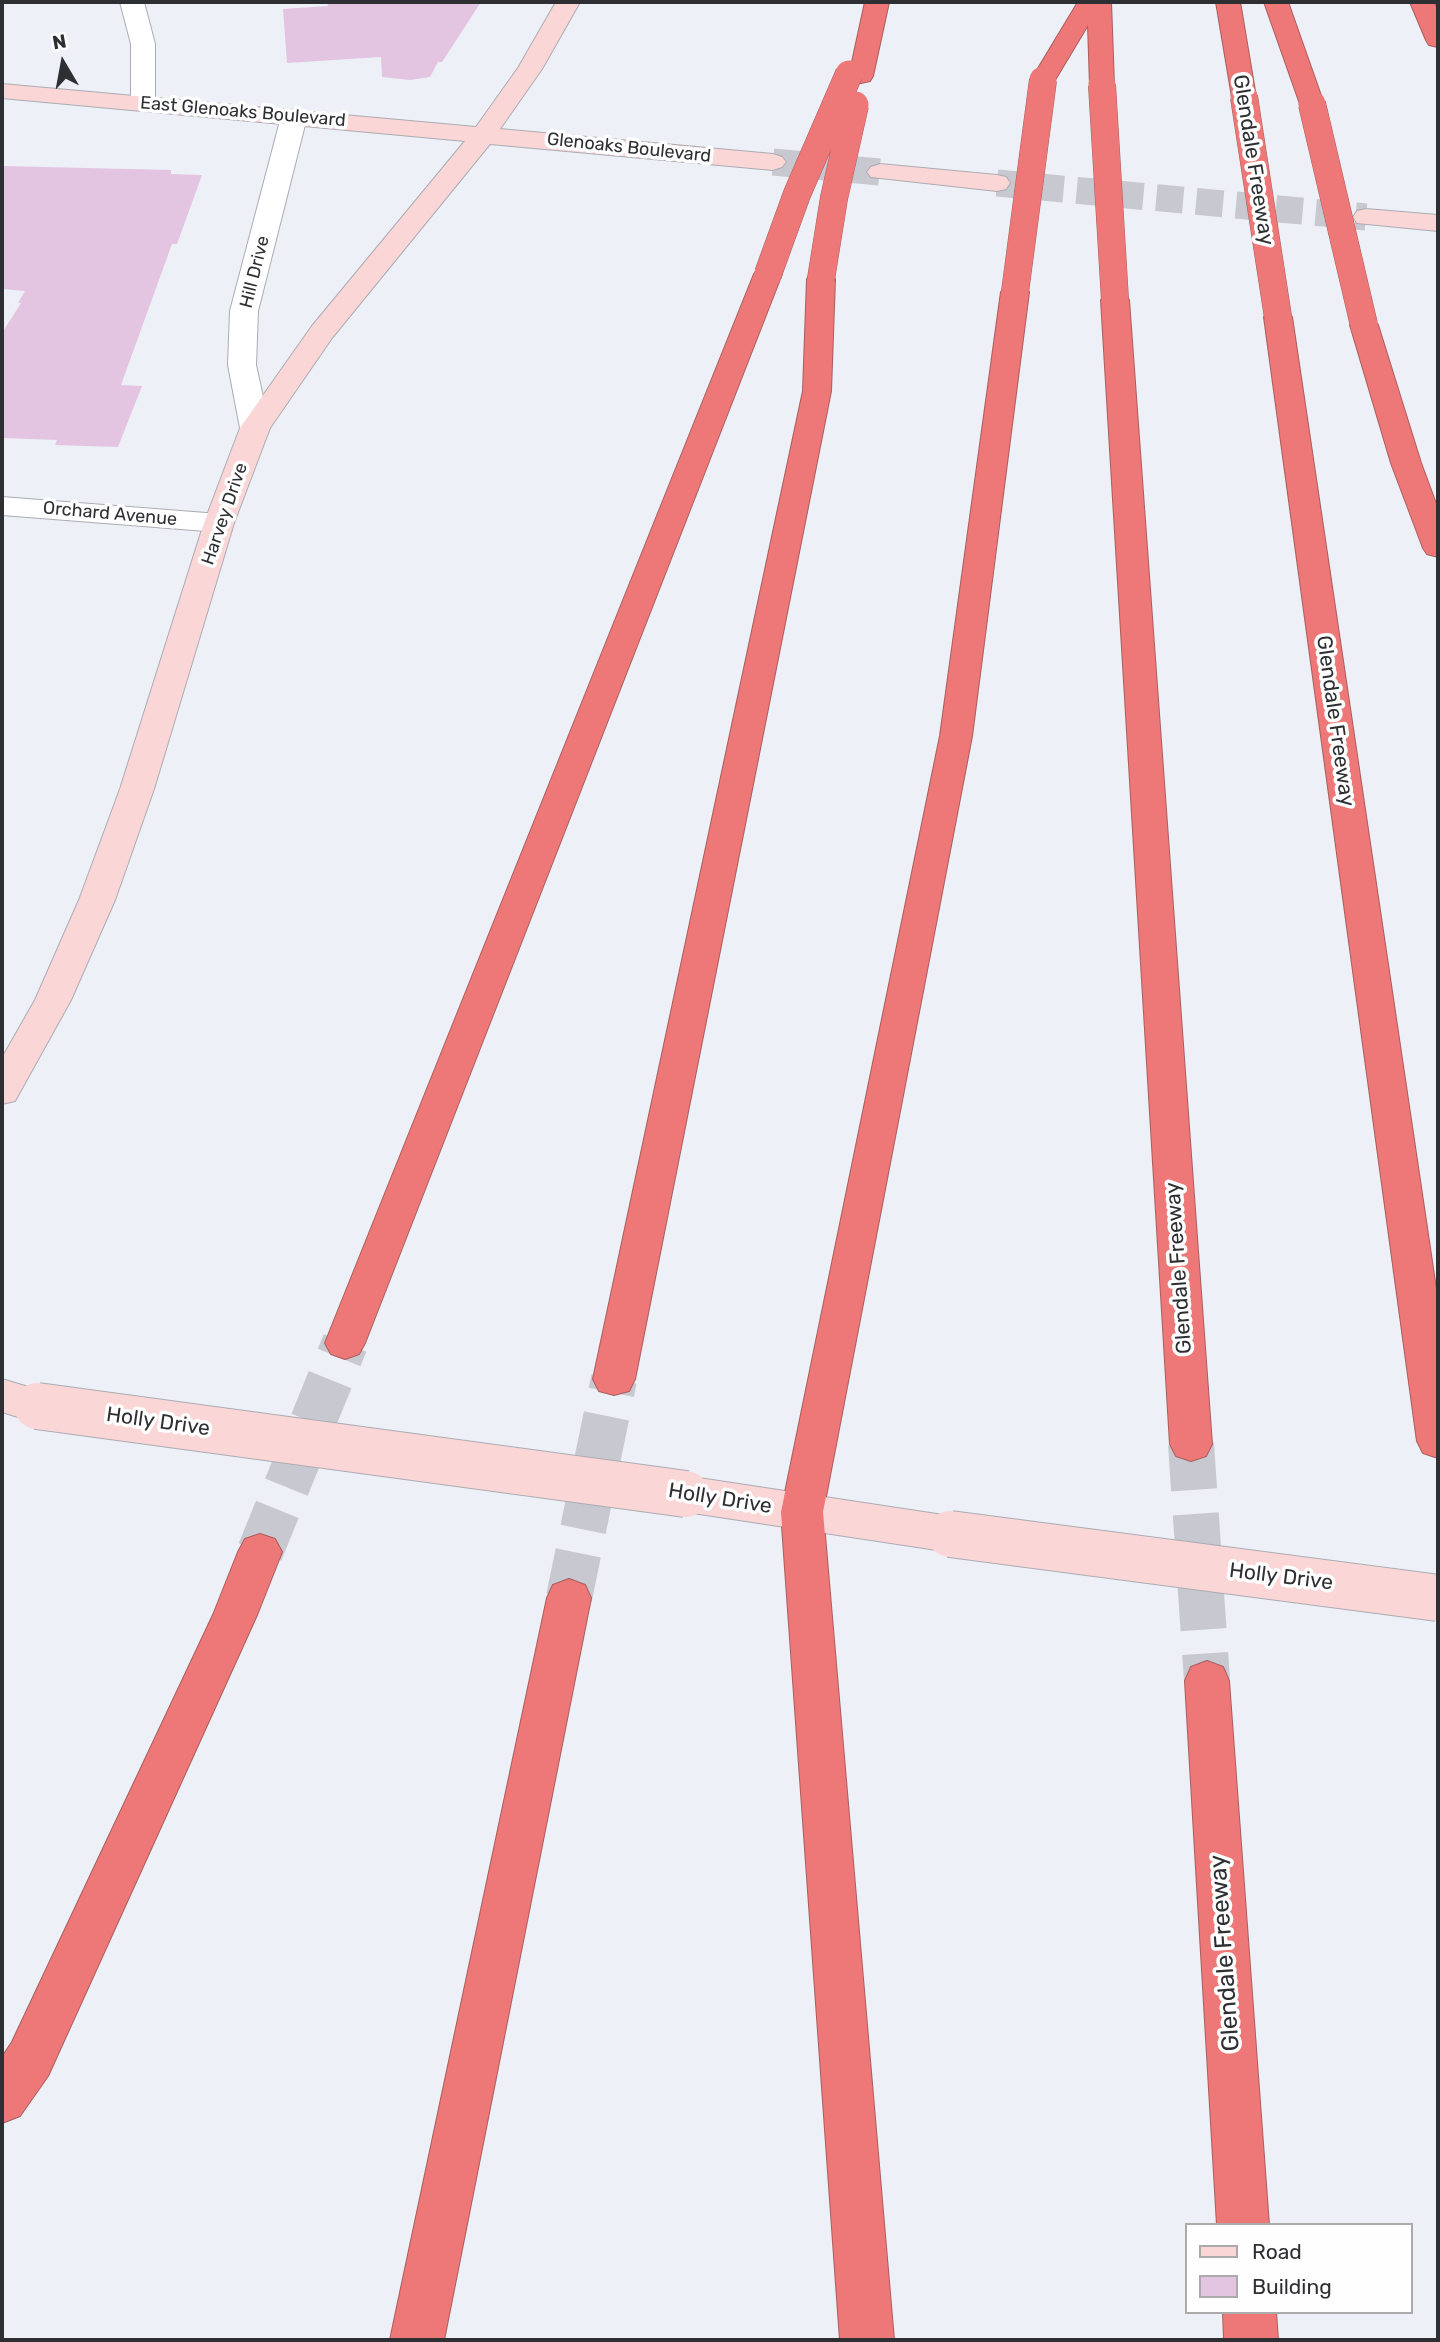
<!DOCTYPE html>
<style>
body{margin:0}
#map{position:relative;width:1440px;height:2342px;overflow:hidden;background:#eef0f8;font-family:Rubik,sans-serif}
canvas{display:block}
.frame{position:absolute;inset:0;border:4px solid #2e2f32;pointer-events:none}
.legend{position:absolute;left:1185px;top:2223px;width:228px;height:91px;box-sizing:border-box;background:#fefefe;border:2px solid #ababac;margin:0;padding:9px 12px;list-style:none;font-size:21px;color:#2e2f32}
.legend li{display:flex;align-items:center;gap:14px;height:35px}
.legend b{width:35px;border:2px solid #ababac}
.north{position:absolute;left:28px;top:28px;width:70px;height:70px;-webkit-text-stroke:5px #fefefe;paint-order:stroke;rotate:350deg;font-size:19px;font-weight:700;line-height:28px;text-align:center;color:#2e2f32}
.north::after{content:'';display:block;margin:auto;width:24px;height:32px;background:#2e2f32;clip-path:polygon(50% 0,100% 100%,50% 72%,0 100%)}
</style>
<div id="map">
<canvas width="1440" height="2342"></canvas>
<div class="frame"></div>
<ul class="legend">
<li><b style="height:9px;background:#fad6d6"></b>Road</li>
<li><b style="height:19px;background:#e3c5e2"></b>Building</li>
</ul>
<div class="north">N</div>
</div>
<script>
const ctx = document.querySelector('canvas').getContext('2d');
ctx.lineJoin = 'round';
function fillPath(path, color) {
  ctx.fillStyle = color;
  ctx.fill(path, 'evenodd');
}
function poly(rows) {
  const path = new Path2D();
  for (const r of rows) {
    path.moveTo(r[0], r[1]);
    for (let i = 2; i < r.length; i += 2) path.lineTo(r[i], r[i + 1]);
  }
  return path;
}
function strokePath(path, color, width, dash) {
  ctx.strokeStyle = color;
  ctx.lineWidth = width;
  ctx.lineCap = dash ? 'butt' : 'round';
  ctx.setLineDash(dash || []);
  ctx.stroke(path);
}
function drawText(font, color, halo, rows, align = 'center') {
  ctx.font = font + ' Rubik,sans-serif';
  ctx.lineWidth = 7;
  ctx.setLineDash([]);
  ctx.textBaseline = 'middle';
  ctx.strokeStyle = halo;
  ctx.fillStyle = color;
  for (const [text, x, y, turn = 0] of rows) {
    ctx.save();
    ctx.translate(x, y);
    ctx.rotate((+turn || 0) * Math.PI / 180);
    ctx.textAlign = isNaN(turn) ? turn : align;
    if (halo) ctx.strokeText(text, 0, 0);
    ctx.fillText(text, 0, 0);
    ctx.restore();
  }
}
fillPath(poly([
 [327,2,481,2,442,62,438,62,430,77,410,80,382,77,381,57,287,63,283,9,328,6],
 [2,166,171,170,171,174,202,175,177,244,172,244,121,385,142,386,118,447,55,445,57,440,2,438,2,333,21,303,18,303,25,291,2,289]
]), '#e3c5e2');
strokePath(poly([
 [773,162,880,172],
 [997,183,1366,217]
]), '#c8c9d0', 27, [27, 13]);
strokePath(poly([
 [1191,1444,1207,1681],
 [260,1552,345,1343],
 [569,1598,614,1379]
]), '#c8c9d0', 46, [46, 24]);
const street = poly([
 [120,2,144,2,155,44,155,103,152,108,143,110,134,108,131,103,131,44,120,2],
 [294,109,303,112,307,117,258,311,256,365,270,428,265,434,255,437,245,434,240,428,228,365,230,311,281,117,285,112,294,109],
 [2,497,219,514,230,517,234,523,230,529,219,532,2,515,2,497]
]);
const secondary = poly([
 [556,2,580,2,542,69,500,129,773,154,782,157,786,162,782,167,773,170,490,144,332,338,270,428,234,523,154,789,115,900,71,1000,15,1101,2,1104,2,1058,35,1000,79,900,120,789,204,523,240,428,312,326,465,141,2,98,2,84,476,127,518,68,556,2],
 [880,164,997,175,1006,177,1010,183,1006,189,997,191,871,177,867,172,871,167,880,164],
 [1366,209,1438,215,1438,231,1357,223,1353,217,1357,211,1366,209],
 [2,1379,52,1394,58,1406,52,1418,37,1423,2,1412,2,1379],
 [686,1476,950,1516,965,1521,972,1534,965,1547,950,1552,686,1512,671,1506,665,1494,671,1482,686,1476]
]);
const highway = poly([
 [865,2,889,2,873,76,870,81,861,83,852,81,849,76,865,2],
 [1078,2,1111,2,1114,85,1111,90,1102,92,1093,90,1090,85,1088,25,1052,85,1043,87,1034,85,1031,80,1078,2],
 [1216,2,1240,2,1256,97,1253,102,1244,104,1235,102,1232,97,1216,2],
 [1264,2,1288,2,1324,104,1321,109,1312,111,1303,109,1300,104,1264,2],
 [1410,2,1434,2,1438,12,1438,47,1429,45,1426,40,1410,2],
 [768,266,778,268,782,274,365,1343,359,1354,345,1359,331,1354,325,1343,754,274,758,268,768,266],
 [821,271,831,273,835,279,831,391,635,1379,629,1391,614,1395,599,1391,593,1379,803,391,807,279,811,273,821,271],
 [1015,284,1025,286,1029,292,972,736,823,1512,894,2340,840,2340,781,1512,940,736,1001,292,1005,286,1015,284],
 [1115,292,1125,294,1129,300,1212,1444,1206,1456,1191,1461,1176,1456,1170,1444,1101,300,1105,294,1115,292],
 [1278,309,1288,311,1292,317,1438,1302,1438,1458,1423,1453,1417,1441,1264,317,1268,311,1278,309],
 [1364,317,1374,319,1378,325,1421,463,1438,509,1438,557,1427,554,1423,548,1391,463,1350,325,1354,319,1364,317],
 [260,1534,275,1539,282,1552,257,1615,48,2076,20,2116,2,2123,2,2057,12,2042,213,1615,238,1552,245,1539,260,1534],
 [569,1579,585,1585,591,1598,444,2340,390,2340,547,1598,553,1585,569,1579],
 [1207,1661,1223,1667,1229,1681,1269,2225,1217,2225,1185,1681,1191,1667,1207,1661],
 [1223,2312,1276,2312,1278,2340,1224,2340,1223,2312]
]);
strokePath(street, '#abacb3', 2);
strokePath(secondary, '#abacb3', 2);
strokePath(highway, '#aa5e5f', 2);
fillPath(street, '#fff');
fillPath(secondary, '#fad6d6');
fillPath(highway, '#ed7877');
const secondaryBridge = poly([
 [37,1406,686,1494],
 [950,1534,1438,1598]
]);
const highwayBridge = poly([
 [1102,85,1115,300],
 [1244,97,1278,317],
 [1312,104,1364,325],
 [768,274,797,194,849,74],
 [821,279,834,198,855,105],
 [1015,292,1043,80]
]);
strokePath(secondaryBridge, '#abacb3', 48, []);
strokePath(highwayBridge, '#aa5e5f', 28, []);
strokePath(secondaryBridge, '#fad6d6', 46);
strokePath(highwayBridge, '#ed7877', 27);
drawText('18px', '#2e2f32', '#fefefe', [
 ["East Glenoaks Boulevard",243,112,5],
 ["Glenoaks Boulevard",629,148,6],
 ["Hill Drive",255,272,-76],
 ["Orchard Avenue",110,514,5],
 ["Harvey Drive",225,514,-71]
]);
drawText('21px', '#2e2f32', '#fefefe', [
 ["Glendale Freeway",1253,160,81],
 ["Glendale Freeway",1335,721,82],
 ["Glendale Freeway",1179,1268,-94],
 ["Holly Drive",158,1422,8],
 ["Holly Drive",720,1499,9],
 ["Holly Drive",1281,1577,7]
]);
drawText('24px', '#2e2f32', '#fefefe', [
 ["Glendale Freeway",1225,1953,-94]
]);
</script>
